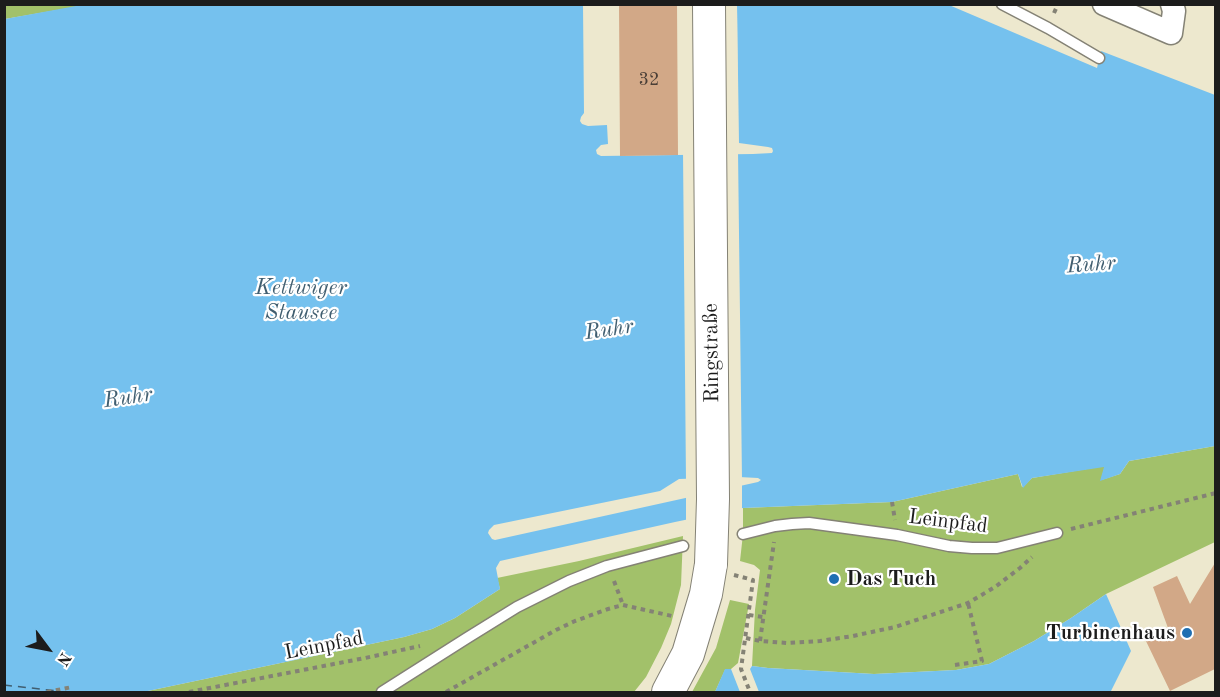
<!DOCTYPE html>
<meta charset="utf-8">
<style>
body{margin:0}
#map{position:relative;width:1220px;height:697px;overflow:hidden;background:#ede8ce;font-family:"Old Standard TT",serif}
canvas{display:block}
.frame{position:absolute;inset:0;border:6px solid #1c1c1c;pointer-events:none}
.north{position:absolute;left:18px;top:619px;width:60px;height:60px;-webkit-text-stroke:4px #fff;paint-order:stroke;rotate:122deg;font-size:16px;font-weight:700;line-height:24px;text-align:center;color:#1c1c1c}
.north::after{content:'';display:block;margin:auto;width:21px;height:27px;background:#1c1c1c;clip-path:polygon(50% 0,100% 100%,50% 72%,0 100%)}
</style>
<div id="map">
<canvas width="1220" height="697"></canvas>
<div class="frame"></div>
<div class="north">N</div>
</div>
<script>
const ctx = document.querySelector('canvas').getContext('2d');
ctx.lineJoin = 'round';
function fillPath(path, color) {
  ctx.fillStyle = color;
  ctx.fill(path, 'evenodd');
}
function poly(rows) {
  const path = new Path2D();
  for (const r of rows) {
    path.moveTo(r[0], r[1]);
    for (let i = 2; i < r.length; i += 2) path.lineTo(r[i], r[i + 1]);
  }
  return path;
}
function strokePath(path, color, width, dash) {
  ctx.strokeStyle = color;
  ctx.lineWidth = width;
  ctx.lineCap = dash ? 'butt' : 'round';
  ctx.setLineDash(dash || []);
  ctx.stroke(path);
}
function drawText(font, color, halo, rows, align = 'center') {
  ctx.font = font + ' "Old Standard TT",serif';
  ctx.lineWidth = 4.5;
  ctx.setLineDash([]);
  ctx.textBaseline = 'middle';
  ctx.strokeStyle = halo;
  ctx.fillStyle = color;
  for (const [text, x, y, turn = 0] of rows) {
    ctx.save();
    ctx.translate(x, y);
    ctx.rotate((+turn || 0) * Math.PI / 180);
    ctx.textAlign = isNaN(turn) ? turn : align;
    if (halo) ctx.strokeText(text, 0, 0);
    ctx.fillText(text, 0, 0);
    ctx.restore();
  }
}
fillPath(poly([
 [5,4,87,4,87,5,5,19],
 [1215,446,1215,542,1106,594,1071,618,1034,641,989,664,956,670,874,674,768,668,752,666,755,610,760,570,754,565,740,561,743,534,743,508,892,502,1018,474,1022,487,1032,478,1105,466,1101,480,1120,474,1129,461],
 [683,536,681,585,671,624,661,648,646,677,634,692,143,692,404,637,432,629,455,618,500,589,497,578,579,561],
 [730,600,749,604,738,663,731,669,725,670,715,692,692,692,716,648]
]), '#a2c16a');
fillPath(poly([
 [87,4,583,5,584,113,581,117,580,121,582,124,588,126,607,125,608,144,601,145,596,150,597,154,601,156,753,154,772,153,773,151,772,148,768,147,739,143,737,5,949,5,1097,68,1101,51,1215,95,1215,446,1129,461,1120,474,1100,481,1104,467,1032,478,1023,488,1018,474,892,502,743,508,675,522,500,561,496,568,500,589,455,618,432,629,404,637,143,692,5,692,5,19],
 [739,477,758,478,761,480,758,482,495,540,492,539,488,533,489,530,494,525,660,491,679,479],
 [1106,594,1131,651,1111,691,1101,692,715,692,725,669,750,669,752,666,768,668,874,674,956,670,989,664,1034,641,1071,618]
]), '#75c1ee');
fillPath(poly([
 [734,5,737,5,738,145,736,143],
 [738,151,742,480,686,482,683,152],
 [742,483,742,511,686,523,686,495],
 [731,669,750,669,759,692,740,692]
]), '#ede8ce');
strokePath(poly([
 [4,685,58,691]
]), '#405e70', 1.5, [8, 6]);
fillPath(poly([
 [619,4,677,4,678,155,620,156],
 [1215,563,1215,669,1170,691,1145,639,1168,628,1153,587,1177,576,1190,604]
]), '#d2a887');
const lane = poly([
 [1002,4,1048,28,1099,58],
 [743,534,775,526,792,524,809,523,897,535,949,546,972,548,997,548,1057,533],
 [382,692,467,638,517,607,569,581,607,566,683,546]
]);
const street = poly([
 [1104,4,1171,33,1174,11,1172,4]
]);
const secondary = poly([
 [668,692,688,654,706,594,711,564]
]);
strokePath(lane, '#848275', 13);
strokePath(street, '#848275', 25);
strokePath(secondary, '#848275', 34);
strokePath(poly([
 [1054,13,1058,4],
 [892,502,895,520],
 [1071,529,1216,493],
 [734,575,753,580,741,669,750,692],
 [614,581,623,605],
 [749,615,763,617],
 [746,638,760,641,787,643,820,641,853,636,895,627,968,603,995,587,1020,568,1032,557],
 [760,641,774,542],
 [955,665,982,661,968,603],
 [47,692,72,687],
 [189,692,365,658,420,646],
 [446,692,556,630,575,621,608,609,623,605,672,616]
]), '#848275', 4, [4.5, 4.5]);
strokePath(lane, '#fff', 10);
strokePath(street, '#fff', 22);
strokePath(secondary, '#fff', 32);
const secondaryBridge = poly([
 [709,4,713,499,711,564]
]);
strokePath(secondaryBridge, '#848275', 34, []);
strokePath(secondaryBridge, '#fff', 32);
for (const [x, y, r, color] of [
 [834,579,6,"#1f6fb2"],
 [1187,633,6,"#1f6fb2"]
]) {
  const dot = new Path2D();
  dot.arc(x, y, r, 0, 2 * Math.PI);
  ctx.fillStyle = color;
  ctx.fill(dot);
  strokePath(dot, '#fff', 2);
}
drawText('18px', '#4a3f37', null, [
 ["32",649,80]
]);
drawText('21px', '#1c1c1c', '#fff', [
 ["Ringstraße",712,353,-91],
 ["Leinpfad",948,522,7],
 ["Leinpfad",324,646,-11]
]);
drawText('bold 21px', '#1c1c1c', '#fff', [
 ["Das Tuch",846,579],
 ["Turbinenhaus",1175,633,"right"]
], 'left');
drawText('italic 22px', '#405e70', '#fff', [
 ["Ruhr",1091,265,-4],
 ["Kettwiger",301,288],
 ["Stausee",301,313],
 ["Ruhr",609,330,-8],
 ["Ruhr",128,398,-8]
]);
</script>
